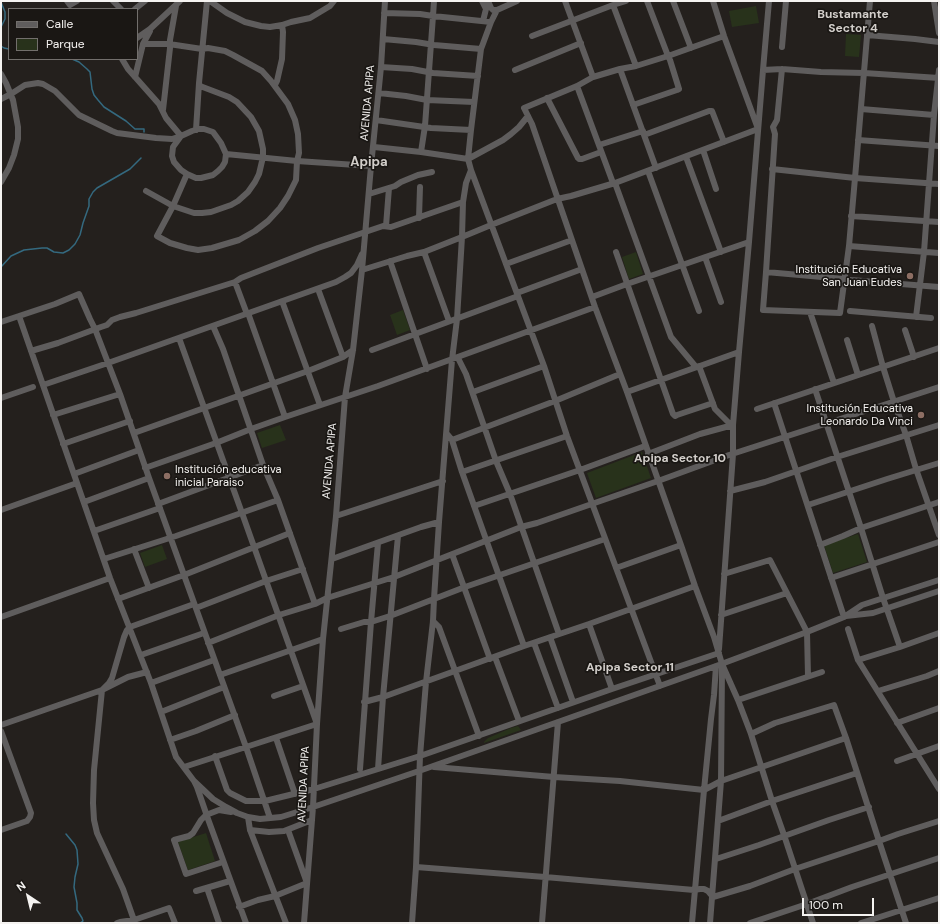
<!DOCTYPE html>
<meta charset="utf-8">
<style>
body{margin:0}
#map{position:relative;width:940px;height:924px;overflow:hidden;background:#24201d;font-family:"DM Sans",sans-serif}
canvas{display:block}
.frame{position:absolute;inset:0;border:2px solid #f5f3f1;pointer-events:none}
.legend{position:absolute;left:8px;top:8px;width:130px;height:52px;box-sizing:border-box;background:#1a1714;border:1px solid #726f6c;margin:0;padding:5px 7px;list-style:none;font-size:12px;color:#f5f3f1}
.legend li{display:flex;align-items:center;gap:8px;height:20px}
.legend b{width:20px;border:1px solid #726f6c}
.north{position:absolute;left:8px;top:876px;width:40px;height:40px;-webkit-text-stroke:3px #1a1714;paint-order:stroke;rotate:325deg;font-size:11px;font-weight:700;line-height:16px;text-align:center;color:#f5f3f1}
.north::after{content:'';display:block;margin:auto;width:14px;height:18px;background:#f5f3f1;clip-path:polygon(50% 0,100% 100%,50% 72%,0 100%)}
.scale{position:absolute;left:802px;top:898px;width:72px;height:18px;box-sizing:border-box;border:2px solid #f5f3f1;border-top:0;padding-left:5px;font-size:12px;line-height:14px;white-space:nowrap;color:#f5f3f1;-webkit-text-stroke:3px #1a1714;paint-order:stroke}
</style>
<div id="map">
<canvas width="940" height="924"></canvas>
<div class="frame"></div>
<ul class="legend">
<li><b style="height:5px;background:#5f5d5d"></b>Calle</li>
<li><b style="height:11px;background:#28321b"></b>Parque</li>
</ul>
<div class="north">N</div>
<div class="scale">100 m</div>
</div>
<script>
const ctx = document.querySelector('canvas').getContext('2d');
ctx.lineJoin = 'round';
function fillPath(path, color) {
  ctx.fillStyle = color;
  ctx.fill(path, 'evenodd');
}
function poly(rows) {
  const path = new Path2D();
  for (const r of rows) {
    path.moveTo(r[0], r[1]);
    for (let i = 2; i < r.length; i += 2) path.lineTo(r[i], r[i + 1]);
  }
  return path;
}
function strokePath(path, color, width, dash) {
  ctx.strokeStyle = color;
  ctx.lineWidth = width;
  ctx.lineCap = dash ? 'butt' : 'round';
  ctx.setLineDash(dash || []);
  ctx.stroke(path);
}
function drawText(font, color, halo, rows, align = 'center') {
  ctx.font = font + ' "DM Sans",sans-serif';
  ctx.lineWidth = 3.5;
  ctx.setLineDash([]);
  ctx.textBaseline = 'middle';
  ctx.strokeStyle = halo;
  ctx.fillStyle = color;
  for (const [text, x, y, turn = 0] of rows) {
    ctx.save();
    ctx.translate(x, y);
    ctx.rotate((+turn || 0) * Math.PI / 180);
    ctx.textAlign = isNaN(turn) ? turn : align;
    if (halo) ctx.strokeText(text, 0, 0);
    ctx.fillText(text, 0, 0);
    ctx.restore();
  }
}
fillPath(poly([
 [756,6,759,23,732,27,729,11],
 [846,34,861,35,859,57,845,56],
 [636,252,643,274,629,279,622,257],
 [403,310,410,330,397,335,390,315],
 [280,425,286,440,262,448,257,433],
 [642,452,651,478,596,498,587,473],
 [858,534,867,562,833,573,824,545],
 [162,545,167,559,145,567,140,553],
 [518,726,521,730,484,743,484,742,488,738,511,728],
 [206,833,215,861,188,870,178,842]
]), '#28321b');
strokePath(poly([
 [1,2,5,12,5,19,1,27],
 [1,46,4,48,9,49],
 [72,59,79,62,87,69,90,72,92,89,94,95,98,100,104,107,126,121,135,129,144,129,144,132],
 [1,267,11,256,24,250,42,248,47,248,54,252,63,253,69,250,75,244,80,235,83,223,89,206,89,199,93,192,97,188,130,169,141,158],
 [66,834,75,845,77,850,78,864,75,877,74,887,77,903,77,910,82,918,83,921,80,923]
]), '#34697f', 1.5);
strokePath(poly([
 [67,1,70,5,77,1],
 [113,1,121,9],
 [210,1,227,13,245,22,261,26,270,27,282,25,283,32,282,59,277,81,275,85],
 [482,1,486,9,483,21],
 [488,1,491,8,493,10,497,10],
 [565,1,593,77],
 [673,1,691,48],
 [713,1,724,36,757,126],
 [934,1,939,33],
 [613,5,636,66],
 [135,9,145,1],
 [384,13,420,14,433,16,434,1],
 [282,25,291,22,310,18,330,6,334,1],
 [867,35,915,39,939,42],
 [532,36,613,5,626,1],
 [724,36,668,56,636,66,620,69,593,77,577,86,524,108,532,124,595,307,627,392,681,545,695,586,714,637,722,664,738,700,751,734,772,801,784,835,813,923],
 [137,38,150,29,180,1],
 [383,39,416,42,434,45,481,49],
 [143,44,169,44,202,49,208,48,225,51,233,55,262,71,271,81,288,104,295,120,298,134,299,153,297,161,296,180,288,196,280,208,268,221,255,231,239,240,212,248,198,250,187,248,170,243,157,236,173,206,187,174],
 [782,47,786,1],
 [381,67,412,69,433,73,478,76],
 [620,69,656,168],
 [782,69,777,120,773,127,775,134,766,272,763,310,840,313,849,246,855,178,870,1],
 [515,70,581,43],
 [763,70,782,69,821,72,864,73,939,78],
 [1,74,6,83,13,100,18,127,18,139,14,155,9,168,1,182],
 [135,77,143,44,150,31],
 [577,86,613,183],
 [379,93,406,96,427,100,474,102],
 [547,98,578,158,579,159,582,159,601,152],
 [1,99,11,94,25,85,38,83,43,84,55,91,79,115,112,131,117,133,156,138,172,139,181,136,166,118,159,104,128,69,122,59],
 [633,105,677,90,679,89,670,60,668,56,647,1],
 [861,109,934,115],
 [163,110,170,48,170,40,176,6],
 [376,120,431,128,471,130],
 [198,129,204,129,213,132,221,143,226,154,225,162,222,167,218,171,213,175,201,178,196,178,187,174,181,170,174,162,172,156,173,147,181,136,192,131,198,129],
 [196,130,199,83],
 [644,135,709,111,712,111,724,142],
 [858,140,939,146],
 [599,145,643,131],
 [374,147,421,152,468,159,503,140,511,134,519,127,528,116],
 [703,150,716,189],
 [421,152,425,126,433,16,491,22],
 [226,154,297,161,371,166],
 [686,157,721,252],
 [772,169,855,178,939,184],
 [471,170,544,366,567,436,660,686],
 [648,171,699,311],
 [615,183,671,337,696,367],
 [146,191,173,206,194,213,202,213,211,212,231,205,238,201,248,192,255,182,259,174,263,157,263,149,259,131,251,117,237,102,229,97,200,86,199,83,207,1],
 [369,194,395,186,401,182,418,175,432,172],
 [851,216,939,222],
 [419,218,420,187],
 [386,226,389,188],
 [849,246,939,253],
 [424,252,449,321],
 [616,252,673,414,675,416,677,415,713,403],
 [705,257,721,302],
 [390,261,427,369],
 [506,264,572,240],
 [362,270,407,256,424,252,462,237,491,225,557,199,571,196,615,183,758,129],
 [766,272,844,279,851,280,939,287],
 [235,282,247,314],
 [318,289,343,357],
 [517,293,582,269],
 [592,297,627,284,749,242],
 [282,301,320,405],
 [850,311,931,318],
 [810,312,834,383],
 [248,313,285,417],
 [19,316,110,578,151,683,176,757,194,781,197,787,208,819,246,923],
 [916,317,924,252,934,115,939,70],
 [1,322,55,304,79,294,90,319,95,329,120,394,149,478,246,747,270,818],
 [213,326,223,349,263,465,278,500,315,604],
 [872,326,883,367,894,402,906,435,916,469,939,535],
 [905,330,914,357],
 [179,338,242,513,317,724,184,767],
 [847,340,858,375],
 [372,350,518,296],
 [31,351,58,343,101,327,107,325,112,320,120,317,136,313,235,282,241,278,318,248,383,226,391,227,463,202],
 [458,358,466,374,496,461,510,494,559,634],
 [699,366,715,409,731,425],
 [43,385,108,363,336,282,345,277,351,273,357,265,362,254],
 [815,389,861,528,883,598,900,647],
 [473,392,544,366],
 [627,392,739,352],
 [1,398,33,387],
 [774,403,844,617],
 [757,409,939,348],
 [53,415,120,394],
 [134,433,308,371,343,357,353,350],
 [447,434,452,440,462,472,524,646],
 [452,440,555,401,620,374],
 [63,444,130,421],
 [648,454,700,434,733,425],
 [145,468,216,443,251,429,285,417,378,386,595,307],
 [462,472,567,436],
 [74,474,139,450],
 [730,491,765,482,837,457,939,425],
 [84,502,149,478],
 [158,504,263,465],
 [808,505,887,479,939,463],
 [474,506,580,470,645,446],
 [1,510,77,483],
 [336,516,443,481],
 [94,531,160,508],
 [820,545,843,536,861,528,939,502],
 [134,549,149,588],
 [452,554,490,659],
 [104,559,176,536,278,500],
 [332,559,421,527,439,522],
 [616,568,681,545],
 [724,574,770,560,807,632,808,676],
 [831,578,939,542],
 [118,599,184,575,290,533],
 [196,608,266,581,303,569],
 [721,615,787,593],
 [846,616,873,613,939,591],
 [1,617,110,578],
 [433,621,439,627,479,736],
 [589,624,612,689],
 [341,629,364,622,371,622,390,616,465,587,605,539],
 [848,629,858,660,939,789],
 [550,637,573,702],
 [208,643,279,615,315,604,327,598,394,577,521,527,537,523,658,481,729,455,939,387],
 [534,643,558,708],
 [719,649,733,454,733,425,739,352,749,242,763,70,769,1],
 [141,655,204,633],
 [495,657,519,721],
 [858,660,900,647,939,633],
 [220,675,323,639],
 [151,683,214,660],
 [878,691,927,676,939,671],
 [274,696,303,686],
 [738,700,822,672],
 [364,702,383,697,524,646,589,624,695,586],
 [161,712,224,687],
 [897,723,939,708],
 [1,725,102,690,128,677,147,672],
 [1,731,31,813,30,817,27,821,1,830],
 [751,734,775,723,834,705,846,738,879,841,906,923],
 [276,738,295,794],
 [170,740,196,731,235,715],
 [215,756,227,790,230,793,246,801,265,801,314,789,420,756,612,689,719,653],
 [897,761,939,746],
 [434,767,554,777,620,781,704,790,721,781,846,738],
 [360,769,371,622,378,543],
 [378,769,383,697,398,536],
 [194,781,213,799,226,807,237,813,248,817,260,819,281,817,313,807,419,771,558,722,716,666,807,632,844,617,862,605,939,580],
 [248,817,250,830,286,923],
 [718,821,772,801,857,773],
 [250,830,269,832,284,831,312,820],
 [716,859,759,845,829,820,869,807],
 [223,862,186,874,174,840,189,836,193,833,201,820,206,815,219,810,231,812],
 [416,867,545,877,694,890,700,889,704,889,708,891,713,897,750,886,795,869,879,841,898,834,939,821],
 [207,888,219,923],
 [196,891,230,881],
 [239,907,258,900,275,896,307,883,288,830],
 [117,923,120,922,134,920,169,908,175,923],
 [135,923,123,889,97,833,94,820,93,803,94,770,102,690,109,683,112,678,124,637,127,630,130,627,194,604],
 [304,923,313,807,317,724,323,639,336,516,345,397,353,350,362,270,371,166,381,67,385,1],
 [412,923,416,867,420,756,426,682,433,621,434,599,439,522,452,360,457,319,462,237,463,202,466,183,471,170,468,159,471,130,481,49,491,22,497,10,517,1],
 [542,923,558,722],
 [692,923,704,790,711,719,714,695,716,666],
 [710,923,721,781,722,668],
 [750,923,807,904,852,887,939,858],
 [861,923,939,898]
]), '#5f5d5d', 6);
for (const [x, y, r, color] of [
 [910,276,4,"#8d6e63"],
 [921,415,4,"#8d6e63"],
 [167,476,4,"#8d6e63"]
]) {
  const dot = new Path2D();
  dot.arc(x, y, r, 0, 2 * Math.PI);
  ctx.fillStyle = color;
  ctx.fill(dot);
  strokePath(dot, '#1a1714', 1.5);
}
drawText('11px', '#f5f3f1', '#1a1714', [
 ["AVENIDA APIPA",368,103,-85],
 ["AVENIDA APIPA",330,461,-85],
 ["AVENIDA APIPA",304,784,-87]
]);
drawText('11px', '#f5f3f1', '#1a1714', [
 ["Institución Educativa",902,270],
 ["San Juan Eudes",902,283],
 ["Institución Educativa",913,409],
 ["Leonardo Da Vinci",913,422],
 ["Institución educativa",175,470,"left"],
 ["inicial Paraiso",175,483,"left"]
], 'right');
drawText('bold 12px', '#d2ceca', '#1a1714', [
 ["Bustamante",853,15],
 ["Sector 4",853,29],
 ["Apipa Sector 10",680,459],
 ["Apipa Sector 11",630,668]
]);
drawText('bold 13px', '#d2ceca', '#1a1714', [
 ["Apipa",369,163]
]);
</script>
